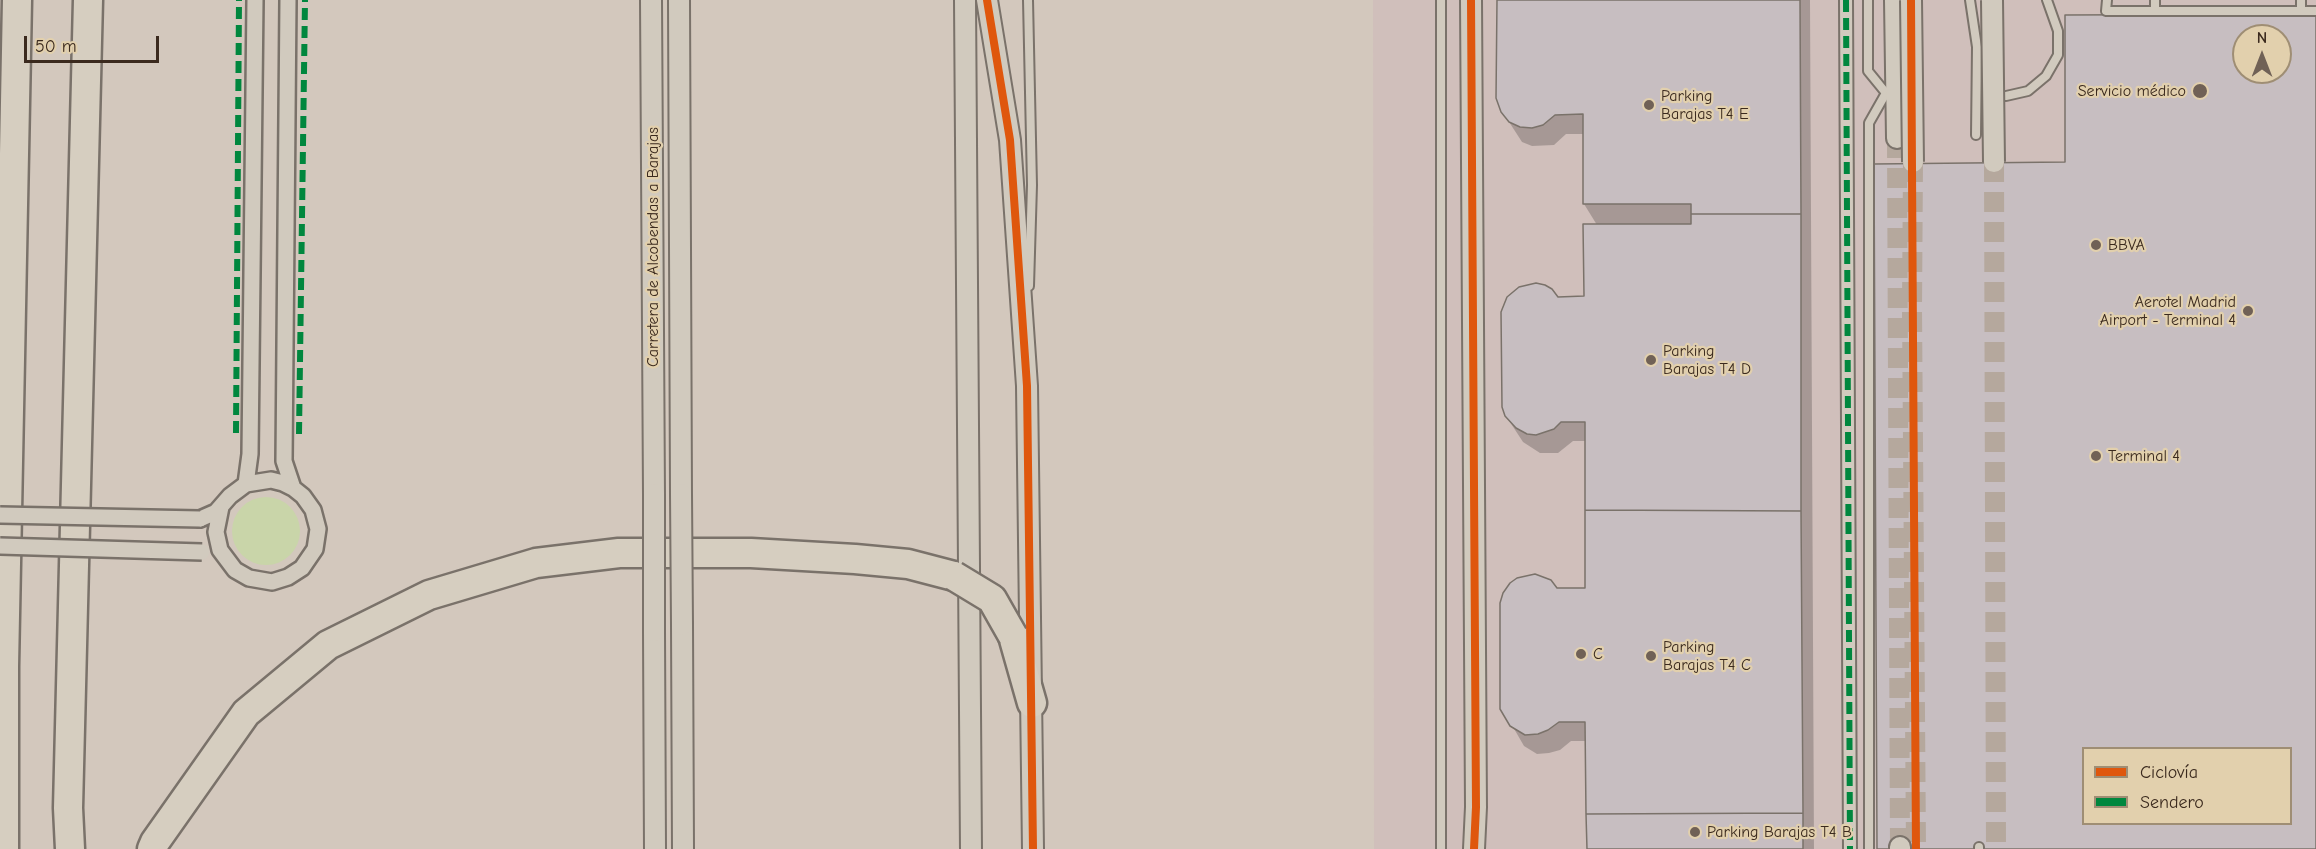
<!DOCTYPE html>
<meta charset="utf-8">
<style>
body{margin:0}
#map{position:relative;width:2316px;height:849px;overflow:hidden;background:#d3c8bd;font-family:"Comic Neue",sans-serif}
canvas{display:block}
.legend{position:absolute;left:2082px;top:747px;width:210px;height:78px;box-sizing:border-box;background:#e2d0ad;border:2px solid #9f8e74;margin:0;padding:8px 10px;list-style:none;font-size:18px;color:#3b2a1e}
.legend li{display:flex;align-items:center;gap:12px;height:30px}
.legend b{width:30px;border:2px solid #9f8e74}
.north{position:absolute;left:2232px;top:24px;width:60px;height:60px;box-sizing:border-box;background:#e2d0ad;border:2px solid #9f8e74;border-radius:50%;rotate:0deg;font-size:16px;font-weight:700;line-height:24px;text-align:center;color:#3b2a1e}
.north::after{content:'';display:block;margin:auto;width:21px;height:27px;background:#706156;clip-path:polygon(50% 0,100% 100%,50% 72%,0 100%)}
.scale{position:absolute;left:24px;top:36px;width:135px;height:27px;box-sizing:border-box;border:3px solid #3b2a1e;border-top:0;padding-left:8px;font-size:18px;line-height:21px;white-space:nowrap;color:#3b2a1e;-webkit-text-stroke:4px #e2d0ad;paint-order:stroke}
</style>
<div id="map">
<canvas width="2316" height="849"></canvas>
<ul class="legend">
<li><b style="height:8px;background:#df570d"></b>Ciclovía</li>
<li><b style="height:8px;background:#00873e"></b>Sendero</li>
</ul>
<div class="north">N</div>
<div class="scale">50 m</div>
</div>
<script>
const ctx = document.querySelector('canvas').getContext('2d');
ctx.lineJoin = 'round';
function fillPath(path, color) {
  ctx.fillStyle = color;
  ctx.fill(path, 'evenodd');
}
function poly(rows) {
  const path = new Path2D();
  for (const r of rows) {
    if (r.length === 3) {
      path.moveTo(r[0] + r[2], r[1]);
      path.arc(r[0], r[1], r[2], 0, 2 * Math.PI);
      continue;
    }
    path.moveTo(r[0], r[1]);
    for (let i = 2; i < r.length; i += 2) path.lineTo(r[i], r[i + 1]);
  }
  return path;
}
function strokePath(path, color, width, dash) {
  ctx.strokeStyle = color;
  ctx.lineWidth = width;
  ctx.lineCap = dash ? 'butt' : 'round';
  ctx.setLineDash(dash || []);
  ctx.stroke(path);
}
function drawText(font, color, halo, rows, align = 'center') {
  ctx.font = font + ' "Comic Neue",sans-serif';
  ctx.lineWidth = 4.5;
  ctx.setLineDash([]);
  ctx.textBaseline = 'middle';
  ctx.strokeStyle = halo;
  ctx.fillStyle = color;
  for (const [text, x, y, turn = 0] of rows) {
    ctx.save();
    ctx.translate(x, y);
    ctx.rotate((+turn || 0) * Math.PI / 180);
    ctx.textAlign = isNaN(turn) ? turn : align;
    if (halo) ctx.strokeText(text, 0, 0);
    ctx.fillText(text, 0, 0);
    ctx.restore();
  }
}
fillPath(poly([
 [1373,0,2316,0,2316,849,1374,849],
 [2244,36,2280,36,2280,72,2244,72],
 [2084,748,2290,748,2290,824,2084,824]
]), '#d0bfbb');
fillPath(poly([
 [266,531,34]
]), '#c9d5a9');
fillPath(poly([
 [1499,0,1810,0,1814,849,1588,849,1587,741,1571,741,1560,750,1549,753,1537,754,1524,746,1502,708,1556,590,1587,590,1587,441,1573,441,1558,453,1540,453,1523,442,1506,416,1557,299,1585,298,1597,225,1584,204,1584,134,1566,134,1554,145,1532,146,1522,142,1502,111],
 [2066,16,2316,16,2316,849,1878,849,2067,164],
 [2244,36,2280,36,2280,72,2244,72],
 [2084,748,2290,748,2290,824,2084,824]
]), '#0003');
const building = poly([
 [1497,0,1800,0,1801,214,1691,214,1691,204,1583,204,1583,114,1555,115,1543,125,1532,128,1520,127,1509,122,1501,112,1496,98,1497,0],
 [2316,14,2316,849,1877,849,1874,164,2065,162,2065,15,2316,14],
 [2244,36,2280,36,2280,72,2244,72,2244,36],
 [2084,748,2290,748,2290,824,2084,824,2084,748],
 [1691,214,1801,214,1801,511,1585,510,1585,422,1561,422,1554,429,1536,435,1527,434,1516,428,1505,416,1502,407,1501,312,1507,297,1519,287,1536,283,1545,285,1552,289,1558,297,1584,296,1583,224,1691,224,1691,214],
 [1585,510,1801,511,1803,813,1586,814,1585,722,1559,722,1548,730,1538,734,1525,735,1510,726,1500,709,1500,603,1503,593,1510,583,1517,578,1535,574,1551,580,1557,588,1585,588,1585,510],
 [1803,813,1803,849,1587,849,1586,814,1803,813]
]);
fillPath(building, '#c7bec1');
strokePath(building, '#7a726a', 1.5);
strokePath(poly([
 [1897,138,1900,847],
 [1913,162,1912,308,1916,849],
 [1994,162,1996,849]
]), '#b5a89d', 20, [20, 10]);
const service = poly([
 [1028,0,1032,185,1029,286],
 [1441,0,1441,849],
 [1868,0,1868,71,1886,93,1869,123,1869,849],
 [1970,0,1977,47,1976,135],
 [2107,0,2106,11,2316,11],
 [2155,0,2155,11],
 [2301,0,2301,11],
 [2006,96,2028,91,2046,76,2058,55,2058,31,2047,0],
 [1979,849,1979,847]
]);
const pedestrian = poly([
 [1846,0,1850,849]
]);
const minor = poly([
 [288,0,284,461,293,488],
 [246,484,250,454,255,0],
 [200,519,216,512,230,496,246,484,271,480,283,483,293,488,303,496,313,510,318,529,315,549,302,568,288,577,272,582,249,578,235,570,220,550,216,532,221,507]
]);
const tertiary = poly([
 [651,0,654,494],
 [679,0,681,494],
 [965,0,971,849],
 [987,0,1010,140,1027,386,1033,849],
 [1471,0,1476,807,1474,849],
 [1895,0,1897,138],
 [682,625,683,849],
 [654,631,655,849],
 [1900,849,1900,847]
]);
const motorway = poly([
 [1013,636,1032,703],
 [4,849,4,666,17,0],
 [70,849,68,808,88,0],
 [152,849,155,842,246,713,328,645,429,595,536,563,619,553,751,553,855,559,908,564,954,576]
]);
strokePath(service, '#7a726a', 12);
strokePath(pedestrian, '#7a726a', 16);
strokePath(minor, '#7a726a', 20);
strokePath(tertiary, '#7a726a', 24);
strokePath(motorway, '#7a726a', 33);
strokePath(service, '#d1cabe', 8);
strokePath(pedestrian, '#d1cabe', 12);
strokePath(minor, '#d1cabe', 15);
strokePath(tertiary, '#d1cabe', 20);
strokePath(motorway, '#d6cec0', 28);
const minorBridge = poly([
 [0,515,200,519],
 [0,546,202,552]
]);
const tertiaryBridge = poly([
 [1911,0,1913,162],
 [1992,0,1994,162],
 [681,494,682,625],
 [654,631,654,494]
]);
const motorwayBridge = poly([
 [954,576,992,599,1013,636]
]);
strokePath(minorBridge, '#7a726a', 20, []);
strokePath(tertiaryBridge, '#7a726a', 24, []);
strokePath(motorwayBridge, '#7a726a', 33, []);
strokePath(minorBridge, '#d1cabe', 15);
strokePath(tertiaryBridge, '#d1cabe', 20);
strokePath(motorwayBridge, '#d6cec0', 28);
strokePath(poly([
 [1846,0,1850,849],
 [236,433,239,0],
 [299,434,305,0]
]), '#00873e', 6, [12, 6]);
strokePath(poly([
 [987,0,1010,140,1027,386,1033,849],
 [1471,0,1476,807,1474,849],
 [1911,0,1916,849]
]), '#df570d', 8);
for (const [x, y, r, color] of [
 [2200,91,8,"#706156"],
 [1649,105,6,"#706156"],
 [2096,245,6,"#706156"],
 [2248,311,6,"#706156"],
 [1651,360,6,"#706156"],
 [2096,456,6,"#706156"],
 [1581,654,6,"#706156"],
 [1651,656,6,"#706156"],
 [1695,832,6,"#706156"]
]) {
  const dot = new Path2D();
  dot.arc(x, y, r, 0, 2 * Math.PI);
  ctx.fillStyle = color;
  ctx.fill(dot);
  strokePath(dot, '#e2d0ad', 2);
}
drawText('16px', '#3b2a1e', '#e2d0ad', [
 ["Servicio médico",2186,91,"right"],
 ["Parking",1661,96],
 ["Barajas T4 E",1661,114],
 ["BBVA",2108,245],
 ["Aerotel Madrid",2236,302,"right"],
 ["Airport - Terminal 4",2236,320,"right"],
 ["Parking",1663,351],
 ["Barajas T4 D",1663,369],
 ["Terminal 4",2108,456],
 ["Parking",1663,647],
 ["Barajas T4 C",1663,665],
 ["C",1593,654],
 ["Parking Barajas T4 B",1707,832]
], 'left');
drawText('16px', '#3b2a1e', '#e2d0ad', [
 ["Carretera de Alcobendas a Barajas",653,247,-90]
]);
</script>
